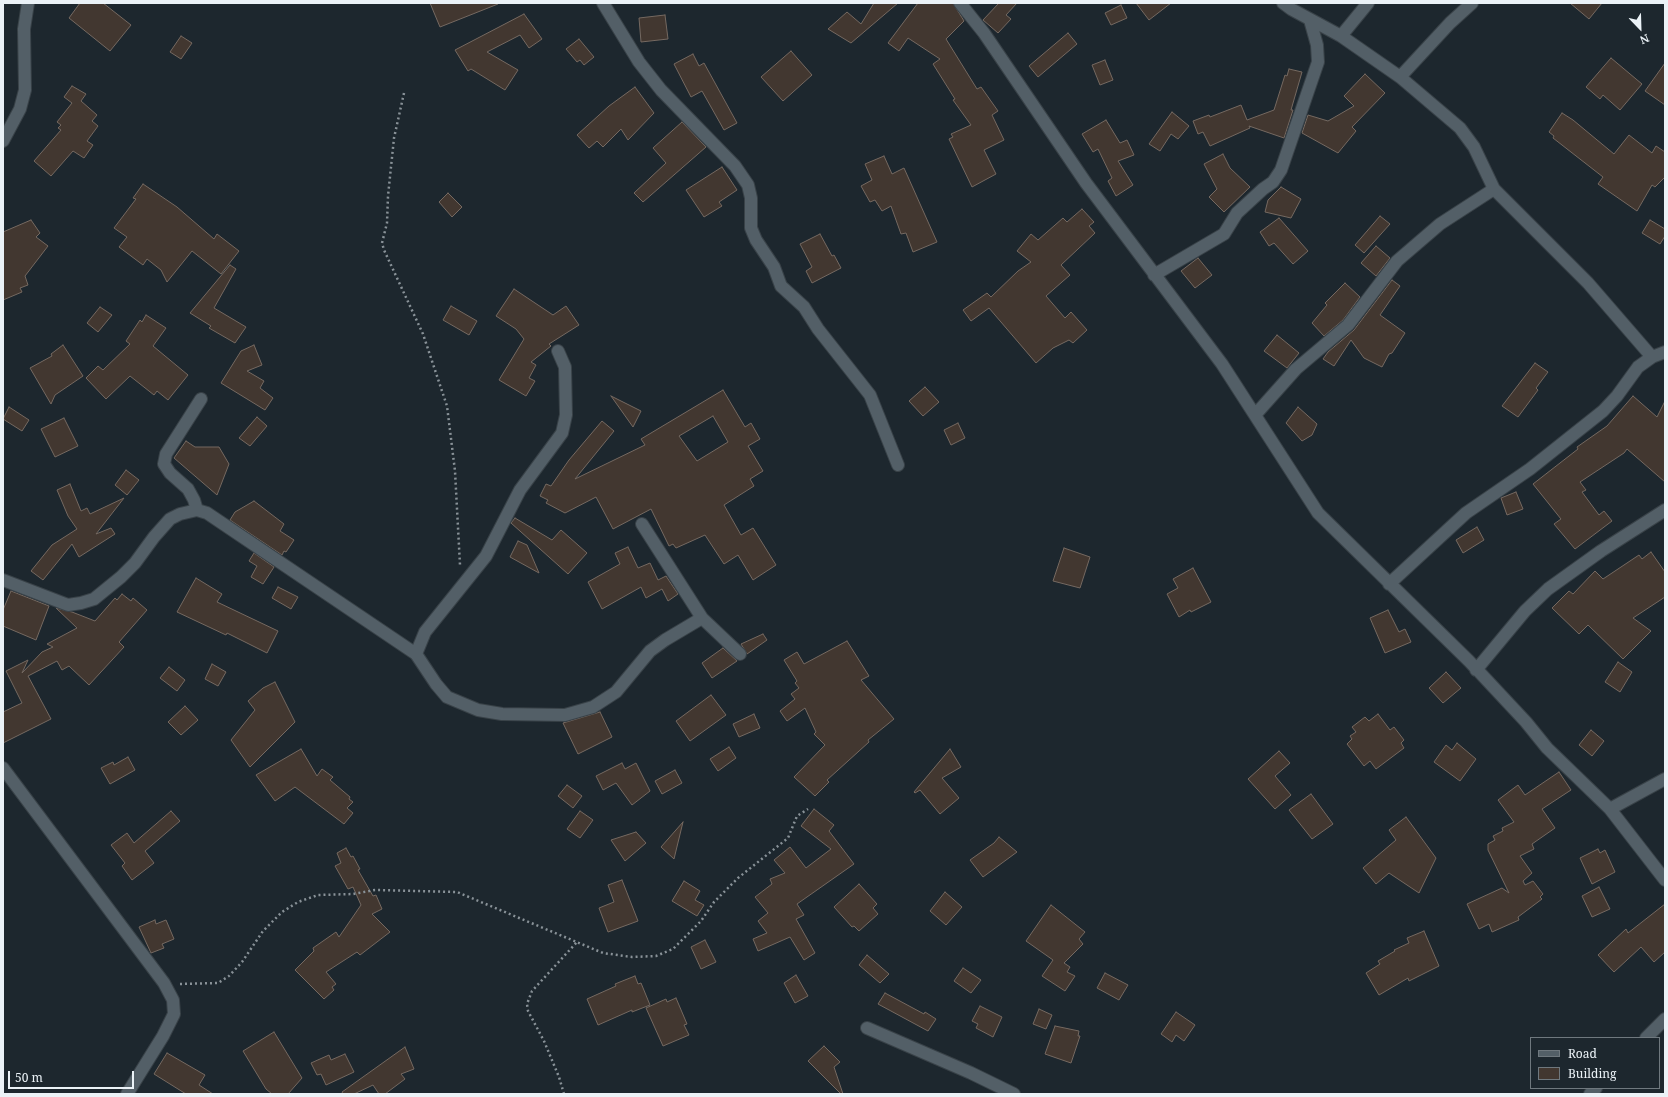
<!DOCTYPE html>
<style>
body{margin:0}
#map{position:relative;width:1668px;height:1097px;overflow:hidden;background:#1d272e;font-family:"Noto Serif",serif}
canvas{display:block}
.frame{position:absolute;inset:0;border:4px solid #ebf2f7;pointer-events:none}
.legend{position:absolute;left:1530px;top:1037px;width:130px;height:52px;box-sizing:border-box;background:#1d272e;border:1px solid #6f787e;margin:0;padding:5px 7px;list-style:none;font-size:12px;color:#ebf2f7}
.legend li{display:flex;align-items:center;gap:8px;height:20px}
.legend b{width:20px;border:1px solid #6f787e}
.north{position:absolute;left:1620px;top:8px;width:40px;height:40px;-webkit-text-stroke:3px #1d272e;paint-order:stroke;rotate:157deg;font-size:11px;font-weight:700;line-height:16px;text-align:center;color:#ebf2f7}
.north::after{content:'';display:block;margin:auto;width:14px;height:18px;background:#ebf2f7;clip-path:polygon(50% 0,100% 100%,50% 72%,0 100%)}
.scale{position:absolute;left:8px;top:1071px;width:126px;height:18px;box-sizing:border-box;border:2px solid #ebf2f7;border-top:0;padding-left:5px;font-size:12px;line-height:14px;white-space:nowrap;color:#ebf2f7;-webkit-text-stroke:3px #1d272e;paint-order:stroke}
</style>
<div id="map">
<canvas width="1668" height="1097"></canvas>
<div class="frame"></div>
<ul class="legend">
<li><b style="height:5px;background:#535f67"></b>Road</li>
<li><b style="height:11px;background:#423730"></b>Building</li>
</ul>
<div class="north">N</div>
<div class="scale">50 m</div>
</div>
<script>
const ctx = document.querySelector('canvas').getContext('2d');
ctx.lineJoin = 'round';
function fillPath(path, color) {
  ctx.fillStyle = color;
  ctx.fill(path, 'evenodd');
}
function poly(rows) {
  const path = new Path2D();
  for (const r of rows) {
    path.moveTo(r[0], r[1]);
    for (let i = 2; i < r.length; i += 2) path.lineTo(r[i], r[i + 1]);
  }
  return path;
}
function strokePath(path, color, width, dash) {
  ctx.strokeStyle = color;
  ctx.lineWidth = width;
  ctx.lineCap = dash ? 'butt' : 'round';
  ctx.setLineDash(dash || []);
  ctx.stroke(path);
}
const building = poly([
 [80,3,103,3,131,25,110,51,69,18,80,3],
 [430,3,498,3,498,4,440,27,430,3],
 [874,3,898,3,851,43,828,29,847,12,861,24,874,3],
 [918,3,953,3,964,21,946,39,977,89,981,87,998,111,992,115,1004,140,984,150,996,174,972,187,949,139,953,137,951,134,971,125,953,100,955,99,933,64,940,59,908,38,899,51,888,43,918,3],
 [999,3,1017,3,1006,15,1011,19,998,33,983,20,999,3],
 [1136,3,1171,3,1149,20,1136,3],
 [1570,3,1602,3,1589,19,1570,3],
 [1121,5,1127,18,1111,25,1105,13,1121,5],
 [524,14,542,39,529,48,520,35,487,52,518,70,505,90,471,69,468,71,455,50,524,14],
 [665,15,668,39,641,42,639,18,665,15],
 [1068,33,1077,44,1038,77,1029,66,1068,33],
 [181,36,192,43,181,59,170,52,181,36],
 [579,39,594,57,584,65,580,60,577,62,566,49,579,39],
 [791,51,812,75,783,101,761,77,791,51],
 [693,54,699,66,704,63,737,123,724,130,702,91,691,97,674,64,693,54],
 [1611,58,1642,84,1620,110,1603,95,1600,99,1586,87,1611,58],
 [1105,60,1113,80,1100,85,1092,65,1105,60],
 [1665,63,1665,105,1645,91,1665,63],
 [1289,69,1302,72,1291,110,1293,110,1284,138,1249,126,1250,128,1210,146,1203,132,1198,134,1193,121,1209,115,1210,117,1241,105,1247,120,1274,110,1285,75,1287,76,1289,69],
 [1365,74,1385,93,1352,127,1356,131,1338,153,1302,133,1308,115,1328,121,1354,106,1344,96,1365,74],
 [72,86,86,94,81,101,97,115,92,121,98,126,87,141,93,145,84,158,73,151,51,176,34,161,61,130,58,128,61,125,57,122,72,103,64,97,72,86],
 [635,87,654,113,628,140,621,129,603,147,597,141,589,148,577,135,609,106,635,87],
 [1172,112,1189,126,1178,139,1171,134,1160,151,1149,144,1172,112],
 [1562,113,1573,120,1614,154,1629,135,1652,153,1656,146,1665,152,1665,177,1655,187,1652,185,1637,211,1598,184,1603,177,1553,138,1554,136,1549,132,1562,113],
 [1106,120,1120,143,1127,140,1134,155,1118,161,1133,185,1116,196,1108,181,1112,178,1098,149,1093,152,1082,134,1106,120],
 [682,122,706,147,643,202,634,193,666,163,653,148,682,122],
 [1223,154,1230,168,1250,187,1224,212,1209,197,1217,189,1204,164,1223,154],
 [884,156,892,174,904,168,937,242,913,252,906,233,901,234,891,206,882,211,875,200,870,202,861,186,872,180,865,164,884,156],
 [722,167,737,190,719,202,722,206,704,217,686,190,722,167],
 [143,184,177,207,214,239,217,234,239,251,221,274,192,251,167,282,161,270,147,259,143,265,119,247,127,237,114,228,136,199,133,198,143,184],
 [1281,187,1301,199,1291,218,1265,212,1268,200,1281,187],
 [448,193,462,207,452,217,439,202,448,193],
 [1082,209,1094,222,1089,226,1095,233,1061,265,1070,275,1046,296,1065,318,1071,312,1087,330,1073,343,1069,340,1053,348,1036,363,989,308,971,321,963,310,987,293,991,297,1018,271,1031,262,1017,251,1031,234,1038,240,1063,218,1067,222,1082,209],
 [1380,216,1390,224,1364,253,1355,245,1380,216],
 [1279,218,1308,251,1293,264,1274,243,1269,246,1260,232,1279,218],
 [31,220,40,233,36,237,48,246,25,276,28,285,20,288,22,292,3,300,3,232,31,220],
 [1650,220,1665,229,1665,236,1660,244,1642,233,1650,220],
 [820,234,832,256,834,255,841,268,812,283,806,271,812,267,800,244,820,234],
 [1376,246,1390,258,1376,276,1361,263,1376,246],
 [1198,258,1212,275,1195,288,1181,271,1198,258],
 [230,265,236,269,214,308,246,327,235,343,209,328,211,326,190,313,230,265],
 [1392,280,1400,286,1380,315,1405,333,1392,353,1389,354,1382,367,1364,358,1351,340,1334,366,1323,359,1328,352,1354,330,1392,280],
 [1345,283,1360,297,1343,320,1324,336,1312,323,1327,305,1325,303,1345,283],
 [514,289,553,315,566,306,579,325,549,344,551,346,531,362,536,365,529,378,535,381,526,396,499,380,524,339,516,329,496,316,514,289],
 [451,306,477,321,469,335,443,320,451,306],
 [100,307,112,315,98,332,87,323,100,307],
 [146,315,166,328,153,346,188,375,168,400,157,391,154,395,130,376,106,399,86,378,98,366,103,370,130,344,126,341,140,320,142,322,146,315],
 [1277,335,1299,353,1287,368,1264,351,1277,335],
 [63,345,83,376,55,395,51,404,30,368,52,356,51,354,63,345],
 [254,345,262,365,247,371,264,381,260,388,273,398,265,410,221,383,241,351,254,345],
 [1535,363,1548,372,1536,388,1538,390,1518,417,1502,406,1535,363],
 [925,387,939,402,923,416,909,401,925,387],
 [723,390,745,427,751,423,760,439,748,446,763,471,750,479,754,486,724,505,741,535,753,528,776,565,753,580,738,555,724,564,705,535,676,548,673,544,669,546,651,509,613,529,596,497,565,513,546,503,548,500,540,496,546,484,551,486,569,460,602,421,614,431,575,479,645,445,641,439,723,390],
 [713,416,728,442,697,461,679,436,713,416],
 [611,396,641,411,633,427,611,396],
 [1633,396,1657,417,1665,401,1665,482,1627,449,1624,453,1580,482,1586,490,1582,492,1599,515,1604,511,1612,521,1575,549,1554,524,1561,519,1533,484,1578,449,1577,447,1607,426,1633,396],
 [9,407,29,420,22,431,3,419,9,407],
 [1298,407,1317,424,1312,435,1302,441,1286,423,1298,407],
 [257,417,267,426,250,446,239,438,257,417],
 [64,418,78,446,55,457,41,429,64,418],
 [958,423,965,438,951,445,944,430,958,423],
 [186,441,195,447,219,447,229,464,217,495,174,458,186,441],
 [126,470,139,480,127,495,115,485,126,470],
 [70,484,81,511,87,508,90,514,124,498,96,534,111,528,115,534,79,557,72,544,43,580,31,571,52,545,77,529,68,516,57,490,70,484],
 [1516,492,1523,509,1507,515,1501,498,1516,492],
 [254,501,284,524,280,531,294,540,286,552,284,551,282,555,230,520,235,512,254,501],
 [515,518,552,540,561,530,587,553,568,574,511,523,515,518],
 [1477,527,1484,540,1463,553,1456,540,1477,527],
 [518,541,527,545,539,573,510,557,518,541],
 [628,547,638,568,650,563,658,580,666,576,678,594,668,601,662,589,646,598,641,587,602,609,588,582,620,564,615,553,628,547],
 [1064,548,1090,557,1080,588,1053,581,1064,548],
 [1651,552,1665,572,1665,597,1633,618,1651,631,1623,659,1588,625,1579,634,1552,608,1569,591,1573,594,1595,571,1603,579,1639,555,1642,559,1651,552],
 [254,553,274,567,263,584,251,577,257,566,249,561,254,553],
 [1193,568,1211,602,1191,612,1190,610,1179,617,1167,594,1178,588,1173,579,1193,568],
 [196,578,222,594,217,602,278,631,267,653,227,633,226,635,177,612,196,578],
 [278,587,298,597,291,609,272,598,278,587],
 [11,591,49,606,36,640,3,626,3,610,11,591],
 [122,594,131,601,133,598,147,610,119,642,124,647,89,685,69,666,62,670,57,661,28,676,51,719,3,743,3,712,22,703,6,671,28,660,22,673,42,652,53,647,47,644,77,628,56,608,72,612,95,621,115,598,117,600,122,594],
 [1388,610,1399,632,1405,629,1411,642,1385,653,1370,618,1388,610],
 [763,634,767,640,747,654,741,644,763,634],
 [847,641,869,676,861,680,894,719,868,740,869,742,827,780,829,782,815,796,794,777,825,745,814,734,816,732,805,708,787,721,780,711,795,699,791,694,799,688,795,683,797,681,784,660,797,652,804,664,847,641],
 [723,648,737,661,712,678,702,663,723,648],
 [1618,662,1632,672,1620,692,1605,682,1618,662],
 [212,664,226,672,218,686,205,679,212,664],
 [169,667,185,680,177,691,160,678,169,667],
 [1446,672,1461,688,1443,703,1429,688,1446,672],
 [275,682,295,722,250,767,231,740,255,710,248,701,263,688,275,682],
 [711,695,726,715,690,741,676,721,711,695],
 [185,706,198,720,181,735,168,722,185,706],
 [600,712,612,737,578,754,563,723,600,712],
 [754,714,760,728,739,737,733,724,754,714],
 [1378,714,1390,730,1394,727,1404,740,1401,743,1404,748,1376,769,1370,761,1364,766,1347,744,1352,739,1350,736,1356,732,1352,727,1365,717,1369,721,1378,714],
 [1591,730,1604,741,1592,756,1579,745,1591,730],
 [1457,743,1476,759,1460,781,1434,762,1446,745,1452,750,1457,743],
 [729,747,736,758,718,771,710,759,729,747],
 [301,749,317,776,322,769,333,777,330,780,350,797,349,799,353,802,347,808,353,813,344,824,295,787,275,801,256,775,301,749],
 [950,749,961,767,942,778,959,798,940,814,920,790,915,793,914,792,950,749],
 [1279,751,1290,763,1275,776,1291,795,1275,809,1248,779,1279,751],
 [128,757,135,770,110,784,101,768,113,762,114,765,128,757],
 [622,763,625,769,636,763,650,791,632,805,616,783,603,790,596,776,622,763],
 [675,770,682,783,662,794,655,781,675,770],
 [1559,772,1571,790,1542,809,1555,828,1532,844,1534,849,1520,856,1532,873,1523,881,1525,885,1533,881,1543,894,1540,897,1542,899,1518,917,1519,920,1492,932,1489,924,1479,929,1467,904,1502,888,1509,893,1488,850,1488,844,1495,840,1493,836,1503,831,1502,828,1514,822,1498,800,1518,785,1525,795,1559,772],
 [567,785,582,796,573,808,558,796,567,785],
 [1311,794,1333,824,1312,839,1289,810,1311,794],
 [814,809,834,825,829,831,854,864,797,904,804,915,796,919,815,953,804,960,790,937,758,951,753,939,767,933,758,921,768,913,755,897,772,884,770,879,785,873,774,860,790,847,806,868,831,849,801,826,814,809],
 [171,811,180,821,145,851,154,863,132,880,122,866,125,863,111,845,127,833,134,843,171,811],
 [580,811,593,820,580,838,567,829,580,811],
 [1406,817,1436,858,1419,893,1389,873,1376,884,1363,868,1396,840,1389,830,1406,817],
 [683,822,674,859,661,847,683,822],
 [636,832,646,843,625,861,611,840,636,832],
 [999,837,1017,852,983,877,970,860,994,843,999,837],
 [346,848,351,857,353,856,360,869,358,870,373,896,376,895,382,909,372,914,390,932,360,955,357,952,326,972,336,984,332,987,334,990,324,999,295,970,314,951,313,948,336,932,339,937,361,905,353,887,348,889,335,866,341,863,337,853,346,848],
 [1598,849,1600,853,1605,850,1615,872,1592,884,1580,858,1598,849],
 [622,880,638,921,608,932,599,908,614,902,608,885,622,880],
 [684,881,700,891,695,900,704,905,697,916,672,901,684,881],
 [859,884,877,904,873,908,878,914,859,931,854,926,852,927,834,907,859,884],
 [1599,887,1610,909,1592,917,1582,896,1599,887],
 [945,892,962,907,946,925,930,911,945,892],
 [1665,904,1665,952,1654,962,1641,947,1614,972,1598,955,1626,929,1628,933,1665,904],
 [1051,905,1085,932,1079,939,1083,944,1064,963,1070,967,1067,972,1075,976,1065,991,1042,976,1053,960,1026,941,1051,905],
 [155,920,156,924,166,920,174,939,162,944,164,948,151,953,139,927,155,920],
 [1424,931,1439,966,1409,981,1408,978,1379,995,1366,973,1380,964,1378,961,1395,951,1394,950,1409,943,1407,938,1424,931],
 [705,940,716,962,701,969,691,947,705,940],
 [867,955,889,974,880,983,859,965,867,955],
 [963,968,981,980,971,993,954,981,963,968],
 [1105,973,1128,985,1119,1000,1097,988,1105,973],
 [796,975,808,996,795,1003,784,983,796,975],
 [635,976,638,984,641,983,650,1005,632,1012,632,1010,598,1025,587,999,616,986,615,984,635,976],
 [885,993,924,1014,925,1012,936,1019,928,1031,878,1004,885,993],
 [676,998,687,1024,684,1025,689,1035,663,1046,646,1008,666,999,667,1002,676,998],
 [980,1006,1002,1017,993,1037,976,1028,978,1024,972,1021,980,1006],
 [1039,1009,1052,1015,1046,1029,1033,1024,1039,1009],
 [1176,1012,1195,1025,1184,1041,1176,1035,1172,1042,1161,1034,1176,1012],
 [1055,1026,1079,1031,1078,1036,1080,1036,1071,1063,1045,1054,1055,1026],
 [274,1032,302,1078,288,1094,272,1094,266,1089,243,1051,274,1032],
 [824,1046,840,1062,834,1067,843,1094,841,1094,808,1061,824,1046],
 [405,1047,414,1069,401,1074,405,1079,385,1094,379,1094,373,1085,354,1094,343,1094,342,1092,405,1047],
 [167,1053,205,1075,199,1085,213,1094,186,1094,154,1074,167,1053],
 [345,1054,354,1072,326,1085,321,1074,317,1075,311,1063,329,1055,331,1060,345,1054]
]);
fillPath(building, '#423730');
strokePath(building, '#756961', 1);
const minor = poly([
 [603,3,639,62,661,90,735,166,748,185,751,198,751,228,756,240,774,267,781,286,804,307,818,329,870,395,898,465],
 [960,3,984,33,1086,183,1222,364,1318,513,1469,661,1526,722,1547,748,1610,809,1665,880],
 [1283,3,1291,9,1341,36,1400,77,1460,128,1474,147,1494,189,1588,283,1652,357],
 [1341,36,1368,3],
 [1400,77,1450,23,1472,3],
 [3,141,20,109,25,90,24,29,28,3],
 [1154,275,1224,234,1237,213,1263,189,1273,182,1281,170,1318,62,1317,45,1310,20],
 [1255,415,1296,369,1348,325,1397,261,1440,224,1494,189],
 [197,510,194,500,188,489,170,473,164,464,166,454,201,399],
 [642,524,702,618,740,654],
 [3,580,68,605,81,603,94,599,121,577,135,563,154,537,170,519,180,514,197,510,207,513,416,654,436,684,447,697,478,710,502,714,565,715,593,707,616,692,650,651,665,640,702,618],
 [1389,584,1466,513,1530,469,1603,411,1617,396,1638,367,1652,357,1665,352],
 [416,654,425,632,486,556,520,490,562,433,566,415,565,367,558,351],
 [1476,670,1525,611,1548,589,1601,551,1665,510],
 [3,768,164,983,173,1000,174,1014,163,1036,127,1094],
 [1610,809,1665,779],
 [867,1028,971,1073,1014,1094],
 [1646,1038,1665,1019],
 [1590,1094,1596,1088]
]);
strokePath(minor, '#394248', 14);
strokePath(poly([
 [404,93,394,138,388,196,387,223,382,243,384,250,423,334,447,406,455,471,460,565],
 [180,984,218,983,229,976,242,962,263,931,282,912,298,902,318,895,353,894,375,890,457,892,603,953,632,957,656,956,673,949,701,921,714,902,738,878,788,838,797,816,808,809],
 [564,1094,559,1077,544,1041,528,1011,527,1004,532,991,577,942]
]), '#899298', 2.5, [2, 3]);
strokePath(minor, '#535f67', 12);
</script>
